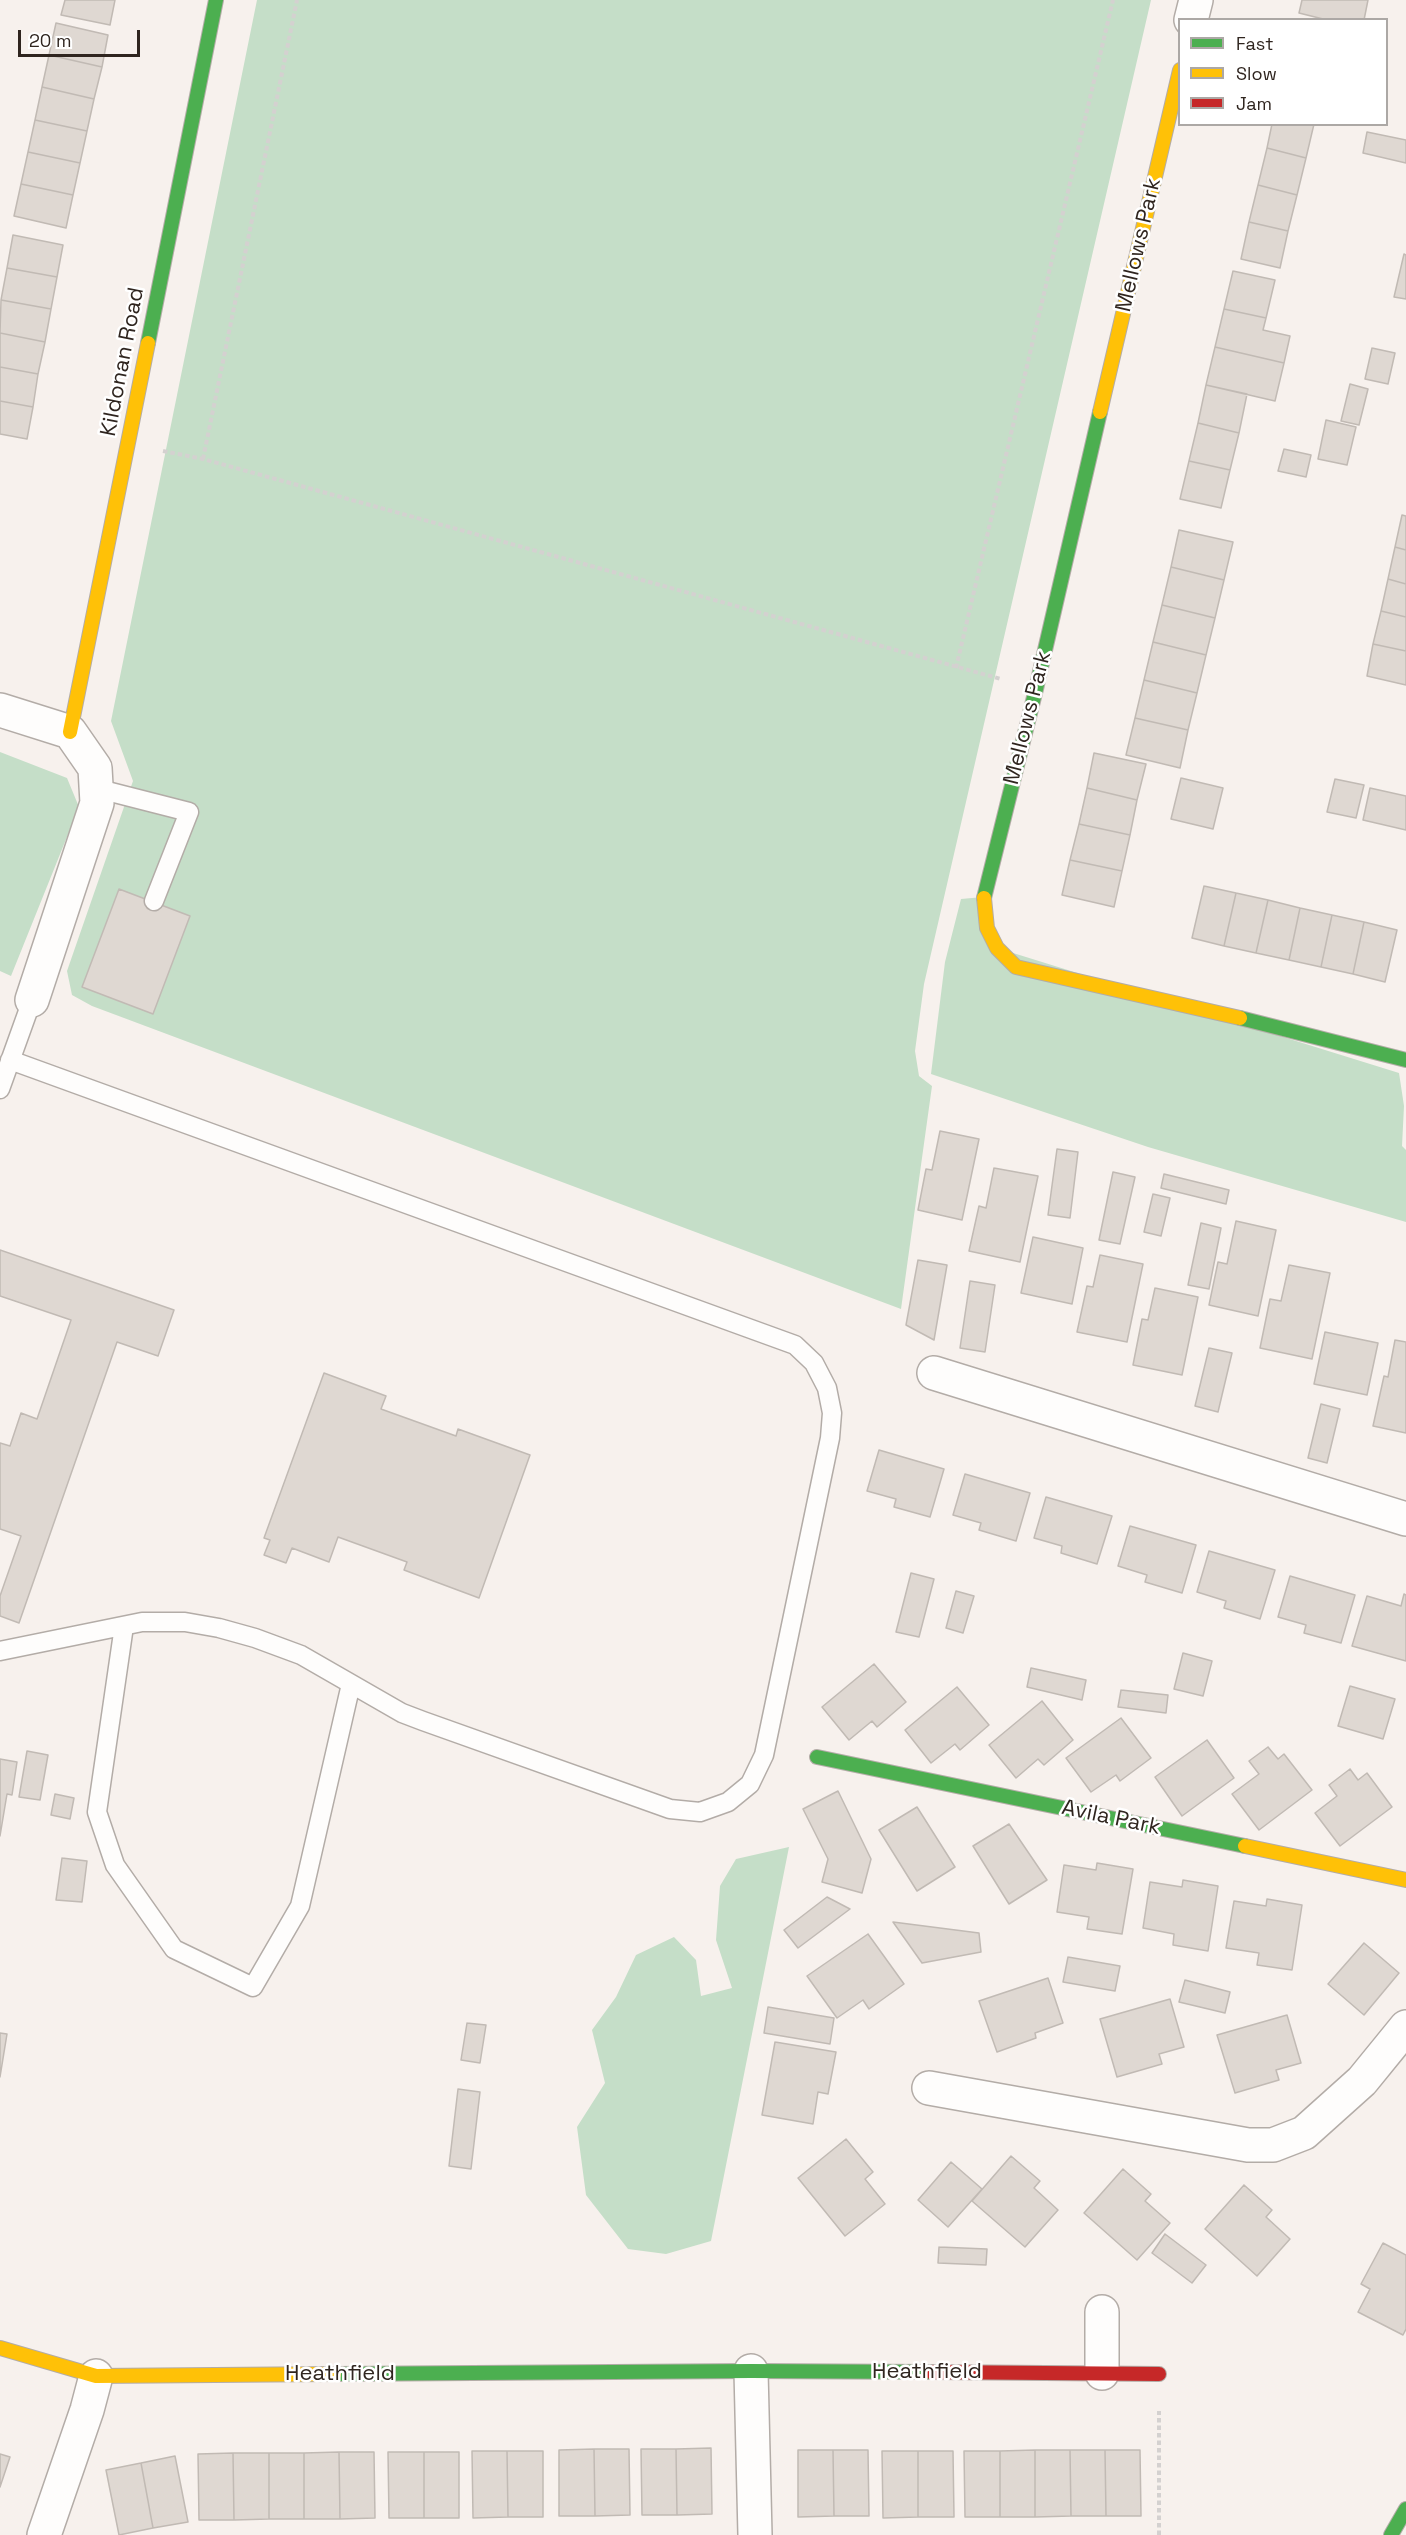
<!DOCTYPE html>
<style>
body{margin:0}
#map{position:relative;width:1406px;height:2535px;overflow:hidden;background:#f7f1ed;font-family:"Space Grotesk",sans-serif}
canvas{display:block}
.legend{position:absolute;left:1178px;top:18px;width:210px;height:108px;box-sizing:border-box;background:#fff;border:2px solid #aca8a5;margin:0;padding:8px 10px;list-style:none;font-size:18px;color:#2f251f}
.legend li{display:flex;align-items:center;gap:12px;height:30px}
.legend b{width:30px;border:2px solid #aca8a5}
.scale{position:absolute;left:18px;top:30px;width:122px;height:27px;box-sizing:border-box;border:3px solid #2f251f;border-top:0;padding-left:8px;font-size:18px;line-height:21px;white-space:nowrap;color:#2f251f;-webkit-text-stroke:4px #fff;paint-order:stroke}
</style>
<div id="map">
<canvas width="1406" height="2535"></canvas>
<ul class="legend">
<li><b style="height:8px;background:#4caf50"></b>Fast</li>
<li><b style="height:8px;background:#ffc107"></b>Slow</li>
<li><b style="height:8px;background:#c62828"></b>Jam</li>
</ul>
<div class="scale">20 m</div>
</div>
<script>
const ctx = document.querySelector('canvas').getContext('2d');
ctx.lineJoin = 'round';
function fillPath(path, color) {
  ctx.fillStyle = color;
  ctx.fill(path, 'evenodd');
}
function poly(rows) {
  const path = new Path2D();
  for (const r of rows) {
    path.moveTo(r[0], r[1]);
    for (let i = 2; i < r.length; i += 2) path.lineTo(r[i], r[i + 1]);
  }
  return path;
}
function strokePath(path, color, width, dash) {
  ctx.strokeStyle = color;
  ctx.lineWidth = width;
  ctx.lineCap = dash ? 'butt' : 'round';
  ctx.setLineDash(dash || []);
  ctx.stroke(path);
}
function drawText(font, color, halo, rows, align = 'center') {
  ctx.font = font + ' "Space Grotesk",sans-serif';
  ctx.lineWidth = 5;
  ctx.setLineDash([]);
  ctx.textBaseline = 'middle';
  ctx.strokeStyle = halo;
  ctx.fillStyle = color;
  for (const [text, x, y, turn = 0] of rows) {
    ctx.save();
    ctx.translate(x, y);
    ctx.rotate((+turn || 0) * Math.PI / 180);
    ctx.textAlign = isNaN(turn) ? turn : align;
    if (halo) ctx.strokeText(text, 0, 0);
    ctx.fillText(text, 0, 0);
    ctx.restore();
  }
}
fillPath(poly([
 [257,0,1151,0,924,984,915,1051,919,1076,932,1086,901,1309,92,1006,72,995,67,971,133,781,111,721],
 [0,752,67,778,79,807,11,976,0,971],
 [983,897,997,948,1399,1073,1404,1106,1402,1146,1406,1150,1406,1222,1148,1147,931,1074,945,962,961,899],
 [789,1847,711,2241,666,2254,628,2249,586,2195,577,2127,605,2083,592,2030,616,1997,636,1955,674,1937,696,1960,701,1996,732,1988,716,1940,720,1886,736,1859]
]), '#c5dec8');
const building = poly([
 [65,0,115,0,110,25,61,15,65,0],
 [1302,0,1368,0,1364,20,1327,20,1299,13,1302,0],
 [56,23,108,35,102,67,49,55,56,23],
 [49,55,102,67,94,99,42,87,49,55],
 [42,87,94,99,87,131,35,120,42,87],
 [35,120,87,131,80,163,28,152,35,120],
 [1272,124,1314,124,1306,158,1267,148,1272,124],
 [1367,132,1406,140,1406,163,1363,153,1367,132],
 [1267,148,1306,158,1297,195,1258,185,1267,148],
 [28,152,80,163,73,195,21,184,28,152],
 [21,184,73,195,66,228,14,216,21,184],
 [1258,185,1297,195,1288,231,1249,222,1258,185],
 [1249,222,1288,231,1280,268,1241,259,1249,222],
 [13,235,63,245,57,277,7,268,13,235],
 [1404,254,1406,255,1406,299,1394,297,1404,254],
 [7,268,57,277,51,309,1,300,7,268],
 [1233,271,1275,280,1266,318,1224,309,1233,271],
 [1,300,51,309,45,342,0,333,1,300],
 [1224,309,1266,318,1263,330,1290,336,1284,363,1215,347,1224,309],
 [0,333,45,342,38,374,0,367,0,333],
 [1215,347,1284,363,1275,401,1206,385,1215,347],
 [1372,348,1395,353,1388,384,1365,379,1372,348],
 [0,367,38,374,33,407,0,401,0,367],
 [1350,384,1368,389,1359,425,1341,421,1350,384],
 [1206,385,1247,394,1239,433,1198,423,1206,385],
 [0,401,33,407,27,439,0,434,0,401],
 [1326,420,1356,427,1347,465,1318,459,1326,420],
 [1198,423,1239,433,1230,470,1189,461,1198,423],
 [1284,449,1311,455,1306,477,1278,471,1284,449],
 [1189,461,1230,470,1221,508,1180,499,1189,461],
 [1402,515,1406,516,1406,550,1395,547,1402,515],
 [1179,530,1233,542,1224,580,1171,567,1179,530],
 [1395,547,1406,550,1406,584,1388,579,1395,547],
 [1171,567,1224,580,1215,618,1162,605,1171,567],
 [1388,579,1406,584,1406,617,1381,611,1388,579],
 [1162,605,1215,618,1206,655,1153,642,1162,605],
 [1381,611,1406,617,1406,651,1373,644,1381,611],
 [1153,642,1206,655,1197,693,1144,680,1153,642],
 [1373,644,1406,651,1406,685,1367,676,1373,644],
 [1144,680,1197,693,1188,730,1135,718,1144,680],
 [1135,718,1188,730,1180,768,1126,755,1135,718],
 [1094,753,1146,764,1137,800,1087,788,1094,753],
 [1181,778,1223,788,1213,829,1171,819,1181,778],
 [1335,779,1364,785,1356,818,1327,812,1335,779],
 [1087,788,1137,800,1130,835,1079,824,1087,788],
 [1370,788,1406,796,1406,830,1363,820,1370,788],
 [1079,824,1130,835,1122,871,1070,860,1079,824],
 [1070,860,1122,871,1114,907,1062,895,1070,860],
 [1204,886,1236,893,1224,946,1192,938,1204,886],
 [119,889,190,916,153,1014,82,987,119,889],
 [1236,893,1268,900,1256,953,1224,946,1236,893],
 [1268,900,1300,908,1289,960,1256,953,1268,900],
 [1300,908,1332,915,1321,967,1289,960,1300,908],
 [1332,915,1364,922,1353,974,1321,967,1332,915],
 [1364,922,1397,930,1385,982,1353,974,1364,922],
 [940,1131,979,1139,962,1220,918,1210,926,1169,932,1170,940,1131],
 [1057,1149,1078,1152,1070,1218,1048,1215,1057,1149],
 [994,1168,1038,1176,1020,1262,969,1251,979,1206,986,1208,994,1168],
 [1113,1172,1135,1177,1120,1244,1099,1240,1113,1172],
 [1164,1174,1229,1190,1226,1204,1161,1188,1164,1174],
 [1153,1194,1170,1198,1161,1236,1144,1232,1153,1194],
 [1236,1221,1276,1230,1258,1316,1209,1305,1218,1262,1227,1264,1236,1221],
 [1201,1223,1221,1228,1209,1289,1188,1285,1201,1223],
 [1033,1237,1083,1248,1072,1304,1021,1293,1033,1237],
 [0,1250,174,1310,158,1356,117,1342,19,1623,0,1616,0,1596,21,1536,0,1529,0,1443,10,1446,21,1413,37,1419,71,1320,0,1296,0,1250],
 [1100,1255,1143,1264,1127,1342,1077,1332,1087,1286,1093,1287,1100,1255],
 [918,1260,947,1265,934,1340,906,1325,918,1260],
 [1289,1265,1330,1273,1312,1359,1260,1348,1270,1299,1281,1301,1289,1265],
 [970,1281,995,1285,985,1352,960,1348,970,1281],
 [1155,1288,1198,1297,1182,1375,1133,1365,1142,1319,1148,1320,1155,1288],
 [1325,1332,1378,1343,1367,1395,1314,1384,1325,1332],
 [1395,1340,1406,1342,1406,1433,1373,1426,1384,1376,1388,1377,1395,1340],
 [1209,1348,1232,1353,1218,1412,1195,1406,1209,1348],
 [324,1373,386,1396,381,1409,456,1436,458,1429,530,1455,479,1598,404,1570,407,1562,338,1537,329,1562,292,1548,286,1563,264,1555,270,1540,264,1538,324,1373],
 [1321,1404,1340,1409,1327,1463,1308,1458,1321,1404],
 [879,1450,944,1469,930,1517,894,1507,896,1499,867,1491,879,1450],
 [965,1474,1030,1493,1016,1541,979,1530,981,1523,953,1515,965,1474],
 [1046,1497,1112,1516,1097,1564,1061,1553,1062,1546,1034,1538,1046,1497],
 [1130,1526,1196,1545,1182,1593,1145,1582,1147,1575,1118,1566,1130,1526],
 [1209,1551,1275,1570,1260,1619,1224,1608,1226,1601,1197,1592,1209,1551],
 [911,1573,934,1579,919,1637,896,1632,911,1573],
 [1290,1576,1355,1595,1341,1643,1304,1633,1306,1625,1278,1617,1290,1576],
 [956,1591,974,1596,963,1633,946,1628,956,1591],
 [1404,1594,1406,1595,1406,1661,1352,1646,1367,1596,1401,1606,1404,1594],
 [1183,1653,1212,1661,1203,1696,1174,1689,1183,1653],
 [874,1664,906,1702,877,1727,872,1721,849,1740,822,1707,874,1664],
 [1031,1668,1086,1680,1082,1700,1027,1687,1031,1668],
 [1350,1686,1395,1699,1383,1739,1338,1726,1350,1686],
 [957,1687,989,1725,960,1750,955,1744,931,1763,905,1730,957,1687],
 [1121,1690,1168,1695,1166,1713,1118,1707,1121,1690],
 [1042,1701,1073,1740,1044,1765,1038,1759,1016,1778,989,1745,1042,1701],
 [1121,1718,1151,1758,1120,1781,1116,1775,1091,1792,1066,1758,1121,1718],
 [1207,1740,1234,1778,1182,1816,1155,1777,1207,1740],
 [1268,1747,1278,1759,1284,1754,1312,1790,1259,1830,1232,1794,1259,1774,1249,1761,1268,1747],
 [27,1751,48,1755,40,1800,19,1797,27,1751],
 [0,1759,17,1762,12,1795,7,1794,0,1836,0,1759],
 [1350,1769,1358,1780,1367,1773,1392,1807,1340,1846,1315,1813,1337,1796,1329,1785,1350,1769],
 [838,1791,871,1859,862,1893,822,1882,828,1859,803,1809,838,1791],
 [55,1794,74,1798,70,1819,51,1815,55,1794],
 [917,1807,955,1867,917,1891,879,1830,917,1807],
 [1009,1824,1047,1880,1009,1904,973,1846,1009,1824],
 [62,1858,87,1861,82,1902,56,1900,62,1858],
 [1097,1863,1133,1869,1122,1934,1087,1929,1089,1917,1057,1912,1064,1865,1096,1870,1097,1863],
 [1183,1880,1218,1886,1208,1951,1173,1945,1174,1934,1143,1928,1150,1882,1182,1887,1183,1880],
 [827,1897,850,1909,798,1948,784,1930,827,1897],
 [1267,1899,1302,1905,1292,1970,1257,1965,1259,1953,1226,1948,1234,1901,1266,1906,1267,1899],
 [893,1922,979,1933,981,1952,922,1963,893,1922],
 [868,1934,904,1984,869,2009,863,2000,837,2018,807,1976,868,1934],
 [1364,1943,1399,1973,1364,2015,1328,1984,1364,1943],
 [1068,1957,1120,1966,1115,1991,1063,1982,1068,1957],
 [1048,1978,1063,2023,1035,2033,1036,2038,997,2052,979,2001,1048,1978],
 [1185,1980,1230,1992,1225,2013,1179,2002,1185,1980],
 [1170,1999,1184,2047,1159,2054,1162,2064,1117,2077,1100,2019,1170,1999],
 [768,2007,834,2018,830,2044,764,2033,768,2007],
 [1287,2015,1301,2063,1276,2070,1279,2080,1235,2093,1217,2035,1287,2015],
 [467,2023,486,2025,480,2063,461,2060,467,2023],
 [0,2033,7,2034,0,2077,0,2033],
 [775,2042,836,2052,828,2094,818,2092,813,2124,762,2115,775,2042],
 [458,2089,480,2092,471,2169,449,2166,458,2089],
 [846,2139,873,2172,865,2179,885,2204,845,2236,798,2178,846,2139],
 [1011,2156,1040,2181,1034,2188,1058,2210,1025,2247,972,2201,1011,2156],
 [951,2162,982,2189,948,2227,918,2200,951,2162],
 [1123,2169,1151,2194,1145,2201,1170,2223,1137,2260,1084,2213,1123,2169],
 [1244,2185,1272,2210,1266,2217,1290,2239,1257,2276,1205,2229,1244,2185],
 [1165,2234,1206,2265,1192,2283,1152,2253,1165,2234],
 [1383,2243,1406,2255,1406,2329,1403,2335,1358,2312,1370,2289,1361,2284,1383,2243],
 [939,2247,987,2249,986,2265,938,2263,939,2247],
 [711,2448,712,2514,677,2515,676,2449,711,2448],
 [594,2449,595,2516,559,2516,559,2450,594,2449],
 [594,2449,629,2449,630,2515,595,2516,594,2449],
 [641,2449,676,2449,677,2515,642,2515,641,2449],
 [798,2450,833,2450,834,2516,798,2517,798,2450],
 [833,2450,868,2450,869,2516,834,2516,833,2450],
 [1035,2450,1035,2517,1000,2517,1000,2451,1035,2450],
 [1035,2450,1070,2450,1071,2516,1035,2517,1035,2450],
 [1070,2450,1105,2450,1106,2516,1071,2516,1070,2450],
 [1105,2450,1140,2450,1141,2516,1106,2516,1105,2450],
 [472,2451,507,2451,508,2517,473,2518,472,2451],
 [507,2451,543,2451,543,2517,508,2517,507,2451],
 [882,2451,918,2451,918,2517,883,2518,882,2451],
 [918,2451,953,2451,954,2517,918,2517,918,2451],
 [964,2451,1000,2451,1000,2517,965,2517,964,2451],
 [339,2452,374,2452,375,2518,340,2519,339,2452],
 [339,2452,340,2519,304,2519,304,2453,339,2452],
 [388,2452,424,2452,424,2518,389,2518,388,2452],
 [424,2452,459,2452,459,2518,424,2518,424,2452],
 [233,2453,269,2453,269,2519,234,2520,233,2453],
 [233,2453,234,2520,199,2520,198,2454,233,2453],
 [269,2453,304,2453,304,2519,269,2519,269,2453],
 [0,2454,10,2457,0,2487,0,2454],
 [175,2456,188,2522,153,2528,141,2463,175,2456],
 [141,2463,153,2528,119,2535,106,2470,141,2463]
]);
fillPath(building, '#dfd8d2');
strokePath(building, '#c1bab4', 1.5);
const lane = poly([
 [95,788,189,812,154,901],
 [0,1089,32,1000],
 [124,1626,97,1812,115,1865,174,1949,253,1987,300,1906,351,1684],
 [0,1651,142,1622,185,1622,219,1628,255,1638,301,1655,402,1713,423,1721,670,1809,700,1812,728,1802,750,1784,764,1755,830,1438,832,1413,827,1388,814,1363,795,1345,10,1060]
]);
const street = poly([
 [1191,20,1196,0],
 [0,710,70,732,95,768,97,803,32,1000],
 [934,1373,1406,1519],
 [929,2088,1248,2145,1273,2145,1304,2133,1362,2081,1406,2027],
 [751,2371,755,2535],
 [1102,2373,1102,2312],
 [44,2535,87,2410,96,2376]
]);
const fast = poly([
 [148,343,216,0],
 [984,898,1036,689,1100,412],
 [1240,1018,1406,1060],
 [817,1757,1245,1846],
 [334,2374,751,2371,931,2372],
 [1391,2535,1406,2509]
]);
const slow = poly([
 [1100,412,1180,70],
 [70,732,148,343],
 [984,898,987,928,997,948,1016,967,1240,1018],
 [1245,1846,1406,1880],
 [0,2348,96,2376,334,2374]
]);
const jam = poly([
 [931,2372,1159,2374]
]);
strokePath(lane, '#b3aca7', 21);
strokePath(street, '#b3aca7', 36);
strokePath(fast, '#b3aca7', 16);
strokePath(slow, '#b3aca7', 16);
strokePath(jam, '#b3aca7', 16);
strokePath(poly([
 [163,451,203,459,1001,679],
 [203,459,297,0],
 [956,668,1113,0],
 [1159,2535,1159,2411]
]), '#d4d1d0', 4, [4.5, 3]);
strokePath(lane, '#fefdfc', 18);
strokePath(street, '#fefdfc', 33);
strokePath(fast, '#4caf50', 14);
strokePath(slow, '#ffc107', 14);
strokePath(jam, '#c62828', 14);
drawText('22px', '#2f251f', '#fff', [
 ["Mellows Park",1139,245,-77],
 ["Kildonan Road",123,362,-79],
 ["Mellows Park",1028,718,-76],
 ["Avila Park",1111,1818,12],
 ["Heathfield",927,2372],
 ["Heathfield",340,2374]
]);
</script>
